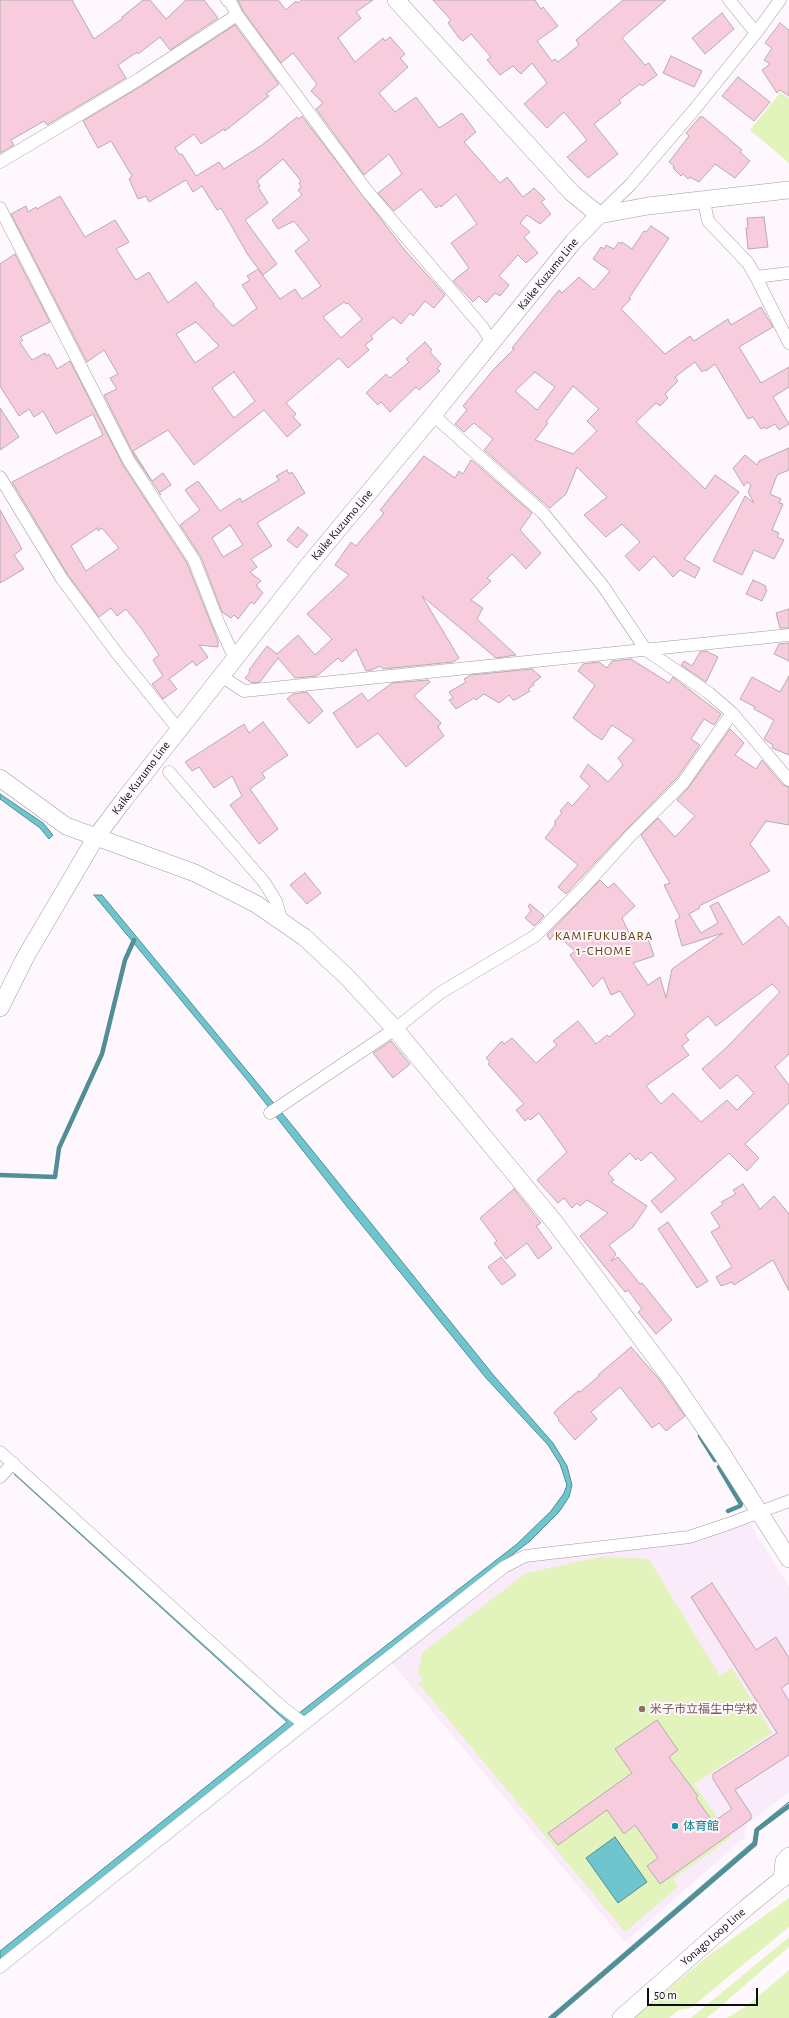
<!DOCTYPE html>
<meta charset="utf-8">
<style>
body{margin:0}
#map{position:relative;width:789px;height:2018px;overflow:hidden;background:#fef8fe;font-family:"Alegreya Sans",sans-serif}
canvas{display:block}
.scale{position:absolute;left:647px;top:1988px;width:111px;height:18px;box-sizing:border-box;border:2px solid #0f0d0f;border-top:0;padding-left:5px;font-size:12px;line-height:14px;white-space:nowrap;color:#0f0d0f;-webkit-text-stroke:3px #fef8fe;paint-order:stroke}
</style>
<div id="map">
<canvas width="789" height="2018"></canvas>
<div class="scale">50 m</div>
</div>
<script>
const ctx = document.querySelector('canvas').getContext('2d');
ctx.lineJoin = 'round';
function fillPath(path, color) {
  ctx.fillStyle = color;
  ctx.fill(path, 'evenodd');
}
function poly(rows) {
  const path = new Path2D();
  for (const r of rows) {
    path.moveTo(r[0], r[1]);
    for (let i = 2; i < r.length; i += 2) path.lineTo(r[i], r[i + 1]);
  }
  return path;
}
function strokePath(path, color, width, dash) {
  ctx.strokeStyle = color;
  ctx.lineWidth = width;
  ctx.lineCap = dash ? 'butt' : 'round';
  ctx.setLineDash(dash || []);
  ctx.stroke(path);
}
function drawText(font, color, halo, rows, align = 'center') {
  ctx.font = font + ' "Alegreya Sans","Noto Sans JP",sans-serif';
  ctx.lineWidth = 4;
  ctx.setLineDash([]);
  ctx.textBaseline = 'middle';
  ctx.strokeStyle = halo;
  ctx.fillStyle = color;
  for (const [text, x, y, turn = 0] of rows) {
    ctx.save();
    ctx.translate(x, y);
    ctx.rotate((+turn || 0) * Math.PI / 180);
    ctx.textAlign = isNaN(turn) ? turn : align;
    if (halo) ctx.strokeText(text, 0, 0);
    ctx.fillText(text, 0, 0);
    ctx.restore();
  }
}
fillPath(poly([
 [748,1521,789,1586,789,1792,747,1824,744,1838,625,1942,391,1662,502,1576,526,1561,598,1549,659,1547,700,1541]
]), '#f9ebf9');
fillPath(poly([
 [780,93,789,98,789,163,750,130],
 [600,1557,649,1559,720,1676,732,1668,772,1733,694,1784,731,1837,673,1879,678,1887,625,1932,418,1683,424,1681,418,1672,423,1652,526,1573],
 [789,1898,789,1927,699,2001,691,2008,679,2010,669,2018,634,2018,708,1956],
 [789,1937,789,1947,707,2018,691,2018],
 [789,1970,789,2018,727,2018,748,2005]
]), '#e2f4bb');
const water = poly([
 [0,794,43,823,53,835,49,839,40,828,0,799,0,794],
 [94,895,102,895,291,1124,495,1377,553,1443,567,1466,572,1485,569,1497,559,1512,530,1541,309,1712,0,1960,0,1951,287,1722,14,1474,16,1472,290,1720,517,1544,551,1511,564,1493,567,1485,560,1464,548,1445,486,1378,348,1208,248,1081,94,895],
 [789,1802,756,1830,755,1843,575,1997,548,2018,753,1842,755,1829,789,1802],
 [615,1837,647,1882,618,1903,586,1858,615,1837]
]);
fillPath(water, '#6ec5ce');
strokePath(water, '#528e95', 1);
strokePath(poly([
 [0,1175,55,1177,59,1148,102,1054,125,960,134,940],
 [700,1436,715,1460],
 [719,1467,741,1504,740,1506,728,1511],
 [552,2018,755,1844,757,1830,789,1806]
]), '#528e95', 4.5);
const building = poly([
 [0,0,72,0,94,39,123,18,122,17,143,0,150,0,166,19,186,0,204,0,218,18,170,50,160,37,138,54,137,52,118,65,126,78,47,125,44,121,11,140,14,145,0,153,0,0],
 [238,0,278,0,286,10,296,1,298,3,302,0,373,0,356,12,361,18,338,38,355,62,383,38,385,41,390,37,405,54,400,58,408,67,379,93,395,112,416,97,439,128,462,113,476,132,464,142,500,183,507,177,523,197,534,188,545,199,541,202,551,214,540,224,527,215,520,223,530,232,524,237,538,253,526,263,518,255,499,276,509,285,500,296,495,293,486,303,479,296,473,302,453,281,469,268,451,243,477,224,456,194,441,207,440,205,436,208,421,189,394,211,378,193,402,174,389,154,364,175,316,109,323,103,311,91,317,84,293,53,281,63,243,11,238,0],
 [433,0,535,0,541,9,543,7,558,26,537,41,552,61,555,59,558,62,579,45,576,40,623,0,666,0,622,38,645,65,649,63,657,75,642,86,640,84,619,100,621,103,594,124,618,154,588,178,567,157,587,140,564,112,547,128,524,104,547,83,532,63,521,74,513,66,500,75,487,60,491,57,471,34,463,41,459,38,448,23,451,20,433,0],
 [722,13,734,29,705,54,692,38,722,13],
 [780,23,789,30,789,96,780,90,777,93,762,70,770,64,764,60,772,48,765,43,780,23],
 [235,25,279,84,266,94,269,96,225,131,224,129,201,144,194,134,175,148,180,155,182,154,196,176,219,162,224,169,262,145,297,117,299,119,302,116,403,248,445,295,434,308,425,301,413,316,410,313,401,324,393,317,371,336,373,339,365,345,369,350,348,368,339,358,286,403,296,414,293,417,301,425,287,437,264,410,194,465,168,430,133,451,152,481,163,473,171,485,159,493,161,495,135,457,104,395,117,389,110,378,118,374,104,350,87,362,11,214,26,206,28,212,36,207,37,209,60,196,85,237,115,220,129,242,116,249,136,280,149,272,168,303,196,282,214,304,213,305,233,326,257,308,242,285,250,280,247,276,258,269,280,299,295,289,302,299,321,286,295,251,309,240,294,221,278,229,272,220,302,195,298,190,301,187,299,183,301,181,283,159,257,181,260,186,258,187,268,203,245,220,277,264,263,275,248,255,221,208,217,210,202,186,193,192,186,180,149,202,146,196,138,199,129,179,132,176,111,141,98,148,83,121,143,85,235,25],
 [344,302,346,304,348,303,362,319,341,338,323,317,344,302],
 [196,322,219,346,195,363,176,334,196,322],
 [234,372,255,401,234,418,212,388,234,372],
 [671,56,702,71,694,87,663,73,671,56],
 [738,77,770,102,754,121,722,96,738,77],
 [700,117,703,117,742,150,740,152,750,161,735,178,715,164,699,182,690,177,688,179,683,174,681,176,673,168,674,166,669,162,689,136,686,133,700,117],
 [764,217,768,247,748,249,746,228,748,228,747,218,764,217],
 [651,226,669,238,629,298,631,299,621,309,665,354,690,336,694,341,728,319,731,325,761,307,773,327,739,347,761,383,789,367,789,387,773,397,789,424,779,430,775,424,766,429,764,427,761,429,753,417,748,419,715,364,706,371,704,370,702,372,695,362,675,377,678,381,665,394,668,398,660,406,656,403,636,422,705,489,715,475,739,492,684,559,700,568,695,578,680,570,673,577,654,556,639,571,625,556,640,542,622,524,606,537,584,515,607,497,577,467,566,494,550,508,547,506,484,450,493,439,474,423,464,432,455,424,467,410,463,406,494,369,514,349,512,348,559,290,562,293,579,277,594,290,610,271,593,259,601,247,604,249,606,245,614,249,619,242,621,244,622,242,632,249,644,231,646,232,651,226],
 [535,372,555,387,537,410,515,391,535,372],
 [573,386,599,409,587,421,597,431,573,454,535,440,548,423,546,422,573,386],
 [15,254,50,322,20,337,23,340,20,343,32,360,45,353,46,356,49,354,57,369,70,361,123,465,187,563,218,641,218,647,199,645,208,657,196,666,193,661,169,679,177,689,163,699,152,684,163,676,153,660,159,655,141,628,126,609,117,616,111,608,99,617,68,575,12,482,103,435,93,414,56,434,43,411,34,417,29,409,19,416,0,386,0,264,15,254],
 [97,528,98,531,102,528,119,548,86,571,71,546,97,528],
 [425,342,432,350,430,352,441,364,437,369,440,371,419,390,416,387,390,412,381,402,378,405,366,393,386,374,390,378,409,362,406,359,425,342],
 [0,408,19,437,0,450,0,408],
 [789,448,789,470,777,475,770,494,781,499,779,503,783,504,772,530,779,533,777,537,784,540,774,559,754,550,742,575,713,561,745,496,754,503,748,492,751,485,747,482,744,486,733,468,745,455,757,465,759,461,789,448],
 [424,456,455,478,459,471,463,474,471,460,474,462,532,513,520,530,541,553,526,569,512,554,487,578,491,581,471,600,483,608,477,619,516,655,496,658,422,596,459,658,453,662,383,669,380,666,372,670,366,671,356,649,342,662,338,658,317,676,295,678,278,658,260,682,252,683,245,678,250,672,249,670,267,646,277,654,298,635,315,655,332,639,307,614,349,575,335,565,351,542,356,546,384,513,380,510,424,456],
 [287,470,289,474,292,472,305,493,257,523,272,546,251,559,257,567,250,572,261,581,256,585,263,593,254,604,251,602,238,619,234,615,231,618,222,612,201,557,180,525,200,510,185,490,198,481,220,511,240,498,242,502,279,480,276,476,287,470],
 [230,525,243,545,223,557,212,538,230,525],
 [0,510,22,549,14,555,24,569,0,583,0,510],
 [298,527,308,535,297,548,287,540,298,527],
 [753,580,766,586,765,589,767,590,762,601,746,594,753,580],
 [789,609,789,628,780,628,776,613,789,609],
 [789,643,789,661,774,654,779,644,789,643],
 [706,651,718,657,706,682,681,665,684,661,692,666,700,652,706,651],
 [631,659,669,683,673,677,721,714,714,725,704,719,691,739,700,745,677,778,625,831,566,894,558,887,578,865,545,838,555,825,555,821,562,813,560,811,568,802,572,806,590,786,580,777,588,764,608,782,623,765,618,758,634,740,612,725,602,740,593,734,573,718,595,685,578,671,583,664,599,662,607,668,612,661,631,659],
 [532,669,541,677,533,683,534,685,528,689,530,691,515,700,513,700,509,695,499,703,484,694,476,700,474,698,456,709,449,700,453,698,449,692,466,682,464,679,471,675,532,669],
 [789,676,789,755,772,748,773,745,764,739,774,720,754,709,755,707,740,699,752,677,780,692,789,676],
 [428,680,430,682,414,696,441,723,438,727,444,736,406,767,378,733,357,748,333,713,362,693,368,701,392,683,428,680],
 [307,692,323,711,309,724,287,699,293,694,307,692],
 [263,722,288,755,262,773,265,778,250,789,278,829,259,844,230,805,242,796,232,776,214,788,199,767,192,771,185,762,244,724,249,733,263,722],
 [730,729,744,743,735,755,756,769,762,760,783,785,789,787,789,825,766,821,750,844,770,871,699,906,700,908,689,914,701,933,718,923,710,906,718,902,743,945,779,916,789,928,789,1054,775,1067,789,1085,789,1103,745,1144,759,1158,747,1171,729,1153,661,1213,651,1201,676,1179,651,1152,641,1161,638,1158,636,1160,630,1153,608,1173,614,1180,611,1182,647,1206,633,1227,609,1245,616,1254,611,1261,618,1257,640,1284,642,1283,647,1289,672,1320,656,1334,638,1312,642,1309,628,1290,625,1292,580,1236,608,1213,587,1200,580,1206,577,1203,572,1208,564,1198,558,1203,537,1180,567,1152,539,1113,530,1120,528,1118,525,1121,516,1110,524,1104,488,1064,490,1062,486,1058,502,1041,504,1044,512,1038,536,1063,557,1045,553,1041,578,1021,596,1044,607,1035,609,1037,635,1015,620,991,611,995,603,977,593,987,570,955,575,951,555,933,550,940,547,935,600,880,608,888,614,883,635,906,622,918,631,937,645,933,647,935,654,956,633,963,648,985,660,977,666,998,672,969,723,933,682,946,675,921,680,917,664,885,670,883,641,835,658,818,675,837,695,816,677,800,689,787,730,729],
 [772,984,780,992,725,1049,702,1069,720,1089,737,1075,754,1093,737,1110,727,1100,701,1122,673,1093,661,1104,646,1086,689,1055,682,1046,689,1040,685,1035,708,1016,716,1026,772,984],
 [305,873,321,893,307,904,290,885,305,873],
 [530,904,544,916,534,926,525,918,531,911,528,906,530,904],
 [391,1041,410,1064,393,1078,373,1053,391,1041],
 [743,1184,760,1209,774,1196,789,1214,789,1291,773,1260,734,1285,732,1282,721,1286,716,1277,732,1267,711,1232,720,1227,711,1213,723,1204,721,1202,736,1194,733,1190,743,1184],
 [514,1189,541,1223,536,1226,552,1248,538,1259,527,1243,506,1259,494,1243,497,1241,492,1234,480,1218,514,1189],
 [668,1222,708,1281,697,1288,658,1229,668,1222],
 [501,1257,516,1275,502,1285,488,1267,501,1257],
 [631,1347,659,1379,685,1416,666,1431,659,1423,652,1428,620,1387,591,1412,597,1419,575,1440,558,1420,559,1419,554,1413,555,1411,578,1391,580,1392,599,1376,598,1375,631,1347],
 [712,1583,756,1650,776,1637,789,1658,789,1683,781,1688,789,1701,789,1755,735,1790,751,1814,751,1819,660,1884,647,1866,658,1858,635,1825,624,1834,607,1810,558,1845,548,1833,632,1773,615,1749,657,1720,678,1750,669,1757,698,1796,696,1798,713,1822,732,1809,713,1779,713,1774,777,1733,691,1597,712,1583]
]);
fillPath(building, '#f7cddd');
strokePath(building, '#b6abaf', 1);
const street = poly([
 [227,0,231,3,237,15,367,191,483,328,492,343],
 [729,0,756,33],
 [0,162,139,79,237,15],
 [704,201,708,221,748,263,756,277],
 [0,208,129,461,194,560,219,624,235,659],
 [599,215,631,184,694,110,756,33,780,0],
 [789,273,756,277,789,343],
 [433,415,543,513,603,586,646,650,709,693,732,713,789,780],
 [0,477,62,579,116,652,178,729],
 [221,676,244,691,789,635],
 [169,772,264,882,276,901,282,922],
 [270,1113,395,1029,440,993,535,936,584,887,630,836,683,783,732,713],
 [0,1452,281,1706,304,1724],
 [0,1477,13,1463],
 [0,1967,304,1724,504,1567,525,1556,689,1537,728,1524,789,1501]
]);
const secondary = poly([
 [396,0,572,193,599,215],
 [0,778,66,826,195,873,256,904,304,937,346,976,395,1029,556,1224,672,1380,721,1452,789,1559],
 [0,1008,26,956,96,837,123,801,307,567,433,415,573,242,599,215,648,206,789,190],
 [782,1879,784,1861,789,1856],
 [621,2018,746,1908,789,1873]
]);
strokePath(street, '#a19aa1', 13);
strokePath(secondary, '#a19aa1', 18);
strokePath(street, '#fff', 12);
strokePath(secondary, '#fff', 17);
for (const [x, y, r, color] of [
 [642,1709,4,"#8d6e63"],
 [675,1826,4,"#0f9aa8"]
]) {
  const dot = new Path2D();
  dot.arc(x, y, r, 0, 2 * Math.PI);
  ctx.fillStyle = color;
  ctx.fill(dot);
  strokePath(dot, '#fef8fe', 1.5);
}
drawText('12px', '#0f0d0f', '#fef8fe', [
 ["Kaike Kuzumo Line",548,274,-51],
 ["Kaike Kuzumo Line",342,525,-50],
 ["Kaike Kuzumo Line",141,778,-53],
 ["Yonago Loop Line",713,1937,-41]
]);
drawText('12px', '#785e54', '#fef8fe', [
 ["米子市立福生中学校",650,1709]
], 'left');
drawText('12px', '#0d838f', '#fef8fe', [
 ["体育館",683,1826]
], 'left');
ctx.letterSpacing = '1px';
drawText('13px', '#613f08', '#fef8fe', [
 ["KAMIFUKUBARA",604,936],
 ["1-CHOME",604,951]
]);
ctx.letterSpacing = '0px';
</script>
